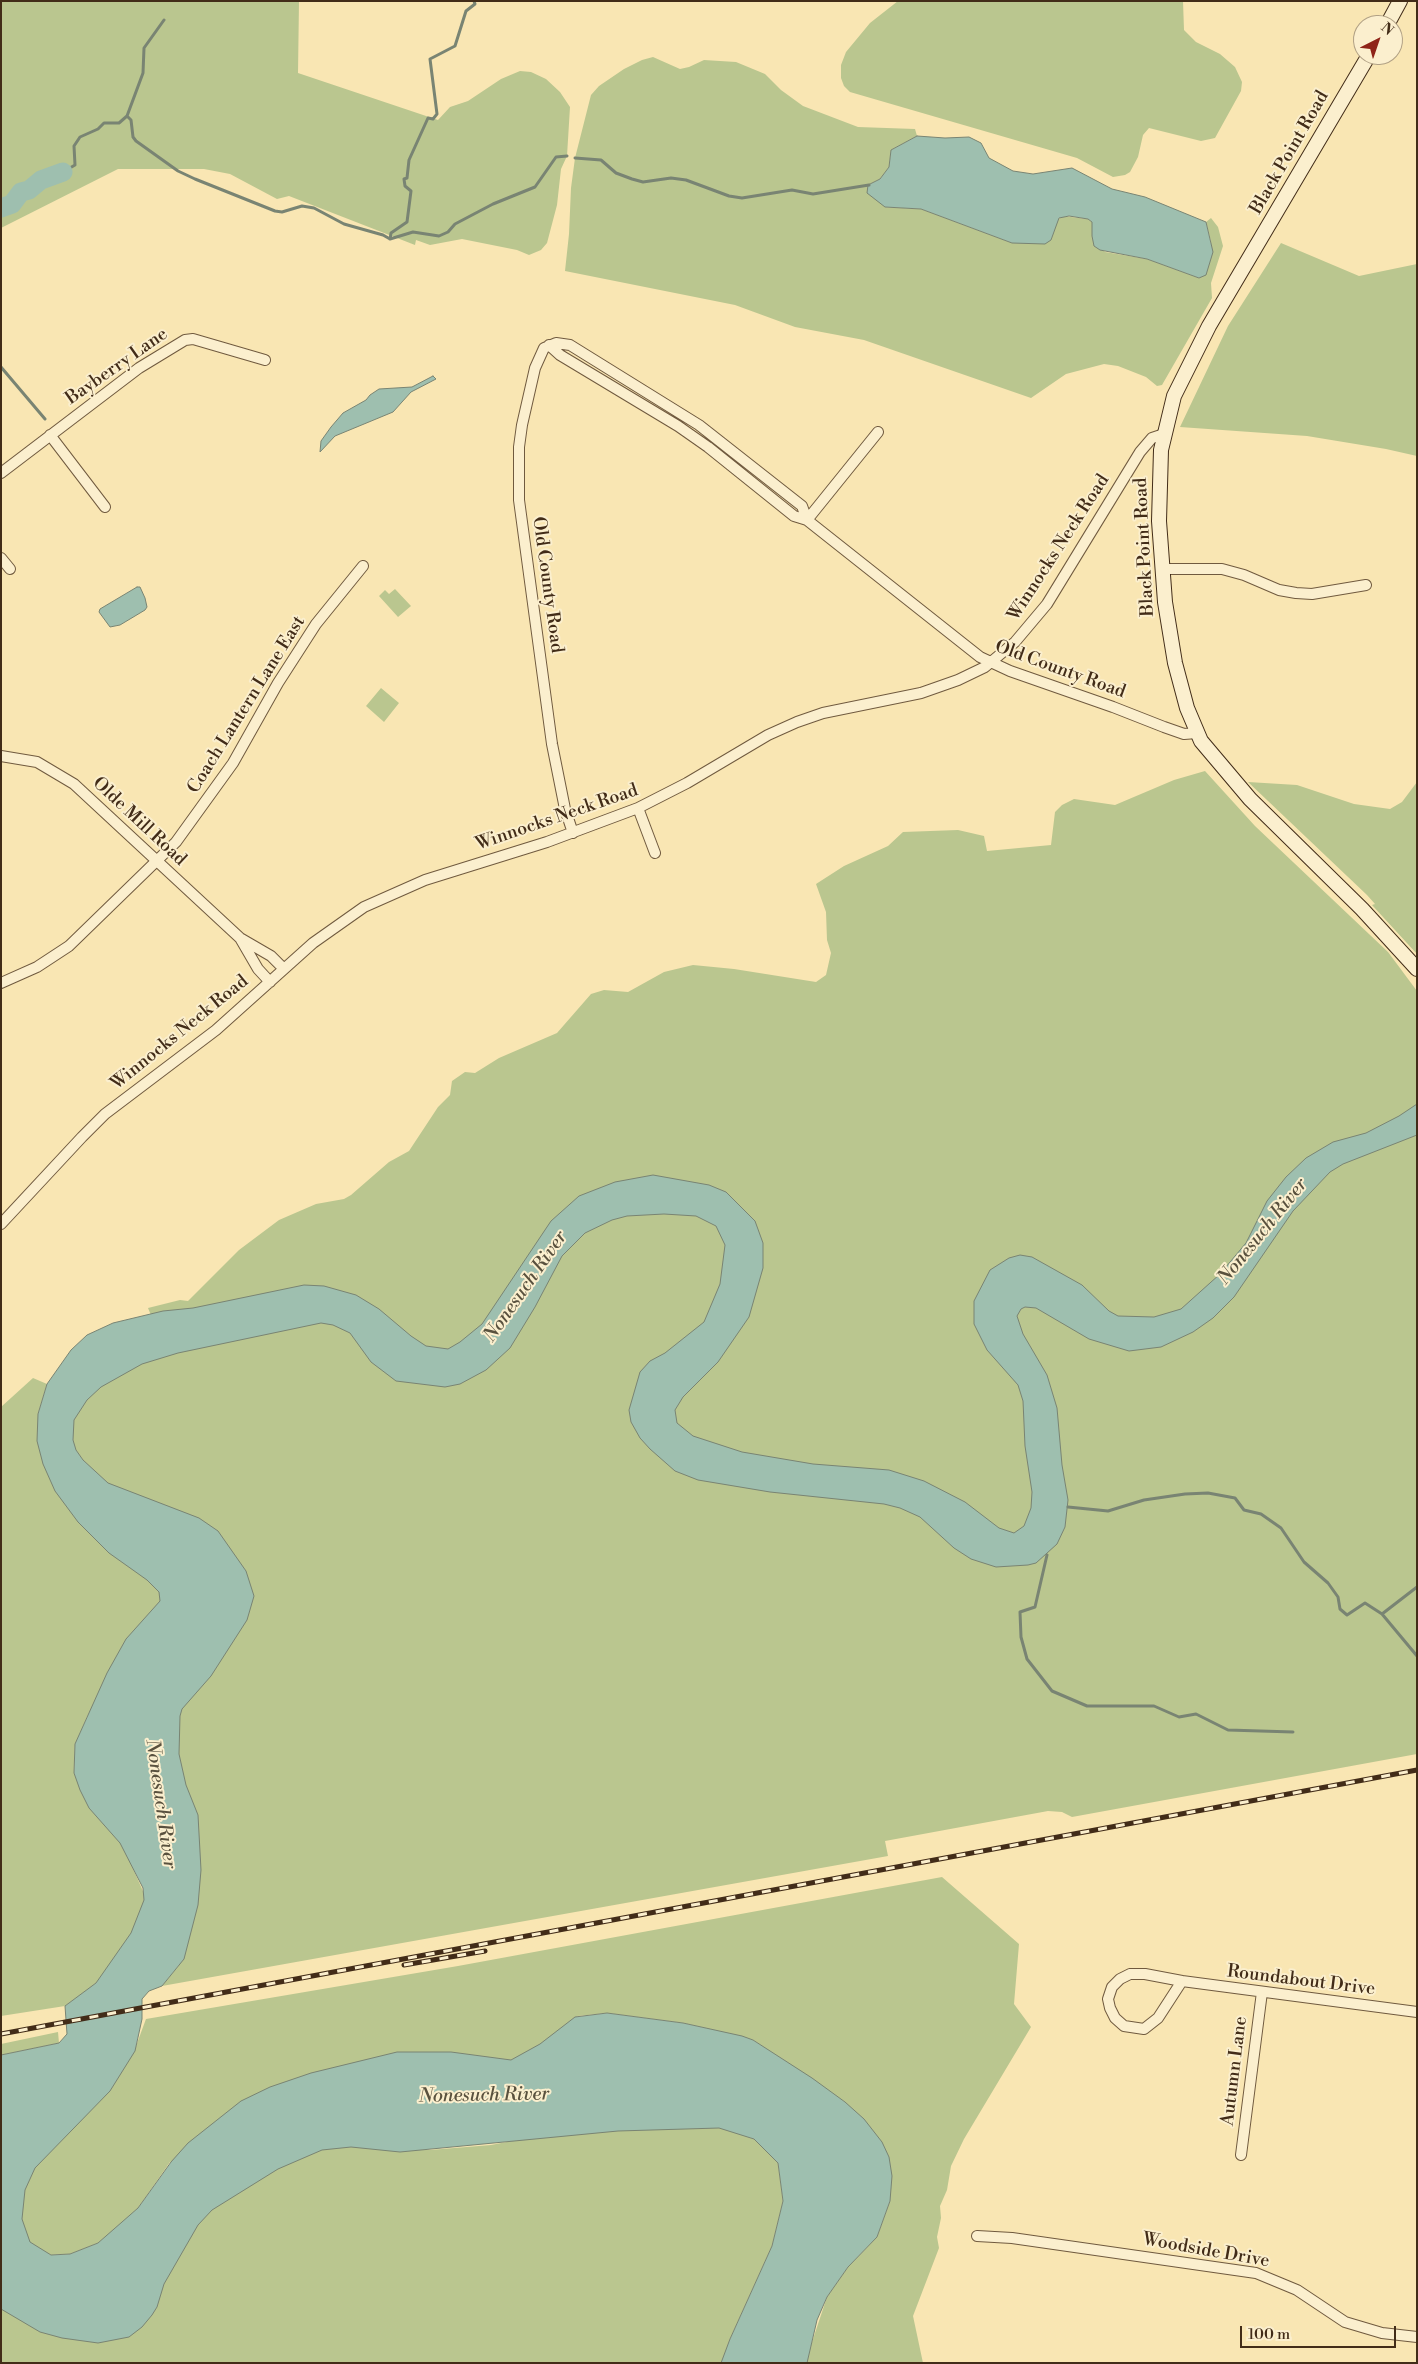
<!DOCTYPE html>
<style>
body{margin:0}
#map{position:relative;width:1418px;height:2364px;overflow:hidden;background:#f9e6b3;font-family:"Libre Bodoni",serif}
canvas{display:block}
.frame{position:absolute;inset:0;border:2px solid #422c18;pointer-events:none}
.north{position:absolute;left:1353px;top:15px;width:50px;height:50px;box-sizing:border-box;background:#fbefce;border:1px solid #b1a185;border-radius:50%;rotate:41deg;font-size:14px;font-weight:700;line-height:20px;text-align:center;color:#422c18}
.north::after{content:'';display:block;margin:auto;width:18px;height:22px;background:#8f2418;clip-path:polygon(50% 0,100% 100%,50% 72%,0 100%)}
.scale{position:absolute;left:1240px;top:2326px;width:156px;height:22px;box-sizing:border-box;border:2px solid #422c18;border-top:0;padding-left:6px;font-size:15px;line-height:18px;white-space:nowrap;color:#422c18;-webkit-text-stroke:4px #fbefce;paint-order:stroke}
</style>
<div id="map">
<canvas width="1418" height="2364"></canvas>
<div class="frame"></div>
<div class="north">N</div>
<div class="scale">100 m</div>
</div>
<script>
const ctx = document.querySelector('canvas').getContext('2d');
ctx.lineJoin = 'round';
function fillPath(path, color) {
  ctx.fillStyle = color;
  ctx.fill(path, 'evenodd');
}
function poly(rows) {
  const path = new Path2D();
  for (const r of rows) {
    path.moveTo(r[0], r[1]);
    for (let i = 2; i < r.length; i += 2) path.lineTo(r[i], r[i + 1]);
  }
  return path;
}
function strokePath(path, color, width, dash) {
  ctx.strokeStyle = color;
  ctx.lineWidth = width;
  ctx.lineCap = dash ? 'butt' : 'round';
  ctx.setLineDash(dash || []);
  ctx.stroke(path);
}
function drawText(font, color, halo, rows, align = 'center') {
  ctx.font = font + ' "Libre Bodoni",serif';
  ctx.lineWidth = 4;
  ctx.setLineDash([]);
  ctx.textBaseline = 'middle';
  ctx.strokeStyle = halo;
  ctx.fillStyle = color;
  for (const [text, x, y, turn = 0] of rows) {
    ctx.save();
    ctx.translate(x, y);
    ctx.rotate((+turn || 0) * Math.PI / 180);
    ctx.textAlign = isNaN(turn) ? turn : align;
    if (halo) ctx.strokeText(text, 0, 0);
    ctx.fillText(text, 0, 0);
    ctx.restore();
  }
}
fillPath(poly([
 [1,1,299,1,298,73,438,120,450,107,468,101,501,79,520,71,531,72,546,79,560,92,570,107,567,156,561,169,557,205,547,243,541,250,529,255,517,250,462,239,430,245,416,240,415,245,289,196,277,199,230,174,204,169,118,169,1,228],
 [898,1,1183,1,1184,30,1196,42,1220,54,1235,67,1242,82,1241,91,1215,138,1201,141,1149,128,1143,135,1138,157,1130,172,1125,175,1113,177,1077,158,850,92,844,86,841,78,841,65,846,52,870,23],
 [653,57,680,69,689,67,704,60,736,62,765,74,781,90,803,106,858,127,915,129,917,136,891,150,889,167,880,179,868,185,885,207,921,209,1012,243,1051,240,1056,222,1062,216,1088,219,1092,222,1092,236,1105,252,1147,259,1199,278,1211,242,1206,222,1211,218,1218,227,1223,246,1211,283,1212,298,1162,385,1157,386,1146,377,1118,366,1104,364,1066,374,1031,398,864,340,795,327,735,305,565,271,569,234,571,188,575,158,591,95,599,86,624,69,642,60],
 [1281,243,1359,276,1417,264,1417,456,1386,449,1307,436,1180,427,1228,326],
 [395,589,411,606,398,617,379,596,385,590,389,594],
 [381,688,399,703,384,722,366,706],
 [1205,771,1255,826,1388,952,1417,991,1417,1754,1072,1817,1062,1812,1048,1811,885,1841,888,1856,162,1986,179,1965,181,1774,175,1733,176,1720,195,1682,122,1492,98,1479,72,1446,71,1412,115,1373,167,1354,148,1308,180,1300,188,1301,239,1250,279,1220,316,1204,344,1199,351,1195,389,1162,409,1151,438,1107,450,1095,452,1081,465,1072,475,1073,499,1058,557,1033,591,994,604,990,628,992,664,972,693,965,734,969,816,982,826,975,831,953,827,940,826,912,816,884,844,866,888,846,903,832,958,830,984,836,987,851,1051,845,1055,812,1062,805,1074,799,1115,805,1174,780],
 [1248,782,1297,785,1354,804,1390,809,1402,802,1417,782,1417,954,1372,905,1375,904,1367,895],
 [33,1378,47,1384,38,1414,166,1593,87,1717,75,1746,74,1773,104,1824,123,1846,146,1898,133,1931,102,1977,91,1988,65,2006,1,2016,1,1407],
 [942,1877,1019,1944,1014,2004,1031,2027,964,2139,951,2166,947,2190,940,2206,941,2218,937,2237,939,2248,913,2316,923,2363,805,2363,827,2297,848,2267,877,2237,890,2201,845,2102,753,2040,683,2023,607,2013,578,2016,525,2058,170,2162,138,2208,117,2228,98,2243,70,2254,51,2255,30,2247,18,2218,28,2170,136,2046,146,2019,458,1966],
 [58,2032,59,2043,1,2055,1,2044],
 [726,2127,754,2139,778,2163,783,2201,772,2246,730,2339,725,2363,1,2363,1,2301,203,2214,303,2141,430,2150,491,2145,579,2128]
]), '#bac68f');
const water = poly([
 [917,136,945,138,969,137,981,143,989,158,1013,171,1033,174,1072,168,1112,189,1145,197,1206,222,1213,252,1206,275,1199,278,1147,259,1100,250,1094,246,1092,236,1092,222,1088,219,1069,216,1059,218,1051,240,1045,244,1012,243,921,209,885,207,867,193,868,185,880,179,889,167,891,150,917,136],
 [433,376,436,379,411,392,393,412,335,436,320,452,321,441,331,427,343,413,366,400,370,395,379,389,412,387,433,376],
 [137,587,140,587,145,598,147,607,145,610,120,625,110,627,99,612,100,609,137,587],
 [1417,1104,1417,1135,1343,1164,1330,1172,1293,1211,1234,1297,1213,1318,1193,1332,1161,1347,1129,1351,1089,1339,1036,1308,1025,1307,1021,1309,1017,1316,1023,1334,1047,1375,1057,1408,1062,1465,1068,1500,1065,1527,1057,1544,1036,1563,1028,1565,996,1567,971,1559,954,1548,920,1517,900,1508,884,1504,770,1492,698,1480,675,1471,650,1449,640,1438,631,1422,629,1410,640,1372,650,1361,665,1353,704,1322,720,1284,725,1245,716,1226,696,1216,664,1214,627,1216,612,1220,585,1233,562,1256,535,1307,510,1348,486,1370,460,1384,445,1387,396,1381,371,1362,350,1333,333,1325,321,1323,178,1353,142,1364,101,1387,87,1400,74,1420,73,1440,76,1450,83,1460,108,1483,199,1518,218,1531,246,1571,254,1596,247,1620,211,1676,182,1709,180,1716,179,1754,186,1785,198,1815,201,1870,198,1905,184,1959,162,1986,149,1991,142,1999,142,2019,135,2051,110,2091,35,2168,25,2190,22,2219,30,2242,51,2255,70,2254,98,2243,138,2208,171,2162,188,2143,241,2101,270,2087,311,2073,397,2052,451,2052,511,2060,540,2044,575,2017,607,2013,683,2023,742,2036,753,2040,812,2078,845,2102,864,2119,882,2142,889,2157,892,2176,890,2201,877,2237,848,2267,827,2297,817,2320,807,2363,721,2363,730,2339,772,2246,783,2201,778,2163,754,2139,719,2128,618,2131,400,2152,351,2147,322,2150,278,2169,212,2210,198,2225,164,2284,157,2307,152,2315,142,2327,129,2337,98,2343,62,2338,40,2332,1,2309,1,2055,59,2043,67,2034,65,2006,96,1983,131,1933,144,1900,143,1888,120,1843,89,1808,80,1790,74,1773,75,1744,107,1673,126,1639,160,1601,159,1592,147,1580,109,1553,78,1522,55,1491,43,1464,37,1441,38,1414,47,1384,71,1350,87,1335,113,1323,163,1311,193,1308,304,1285,324,1286,356,1295,379,1309,411,1336,426,1346,448,1349,460,1342,482,1324,551,1221,579,1196,615,1182,653,1175,709,1185,726,1192,755,1221,763,1243,763,1268,749,1317,718,1362,683,1397,675,1410,677,1423,693,1436,742,1452,813,1464,889,1470,924,1481,965,1502,999,1528,1014,1533,1024,1526,1031,1508,1032,1492,1025,1446,1023,1401,1018,1385,987,1350,974,1324,974,1301,990,1270,1009,1258,1020,1255,1032,1257,1082,1285,1109,1311,1118,1316,1154,1317,1181,1309,1220,1274,1246,1243,1267,1201,1286,1177,1306,1158,1333,1142,1366,1133,1399,1116,1417,1104]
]);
fillPath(water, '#9ebfaf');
strokePath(water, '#798473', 1);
strokePath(poly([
 [127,116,131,120,133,137,136,141,178,171,195,179,275,211,282,212,302,206,314,208,344,224,383,235,390,239,413,232,439,236,448,232,455,224,493,204,535,187,556,157,567,156],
 [575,158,601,160,616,173,632,179,643,182,671,178,686,180,729,196,742,198,792,190,813,194,869,185],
 [63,172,75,165,74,146,80,137,98,129,104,123,119,123,127,116,143,73,144,48,164,20],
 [390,239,391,233,407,222,411,191,405,186,404,179,407,178,409,160,428,118,433,119,437,114,430,59,455,46,466,11,475,4,474,1],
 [1,367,45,419],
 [1068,1507,1108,1511,1144,1500,1185,1494,1208,1493,1235,1498,1244,1510,1261,1514,1281,1528,1304,1562,1328,1583,1338,1597,1340,1609,1347,1615,1365,1603,1382,1614,1417,1656],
 [1047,1555,1035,1607,1020,1612,1021,1637,1027,1659,1052,1691,1087,1706,1154,1706,1179,1717,1196,1714,1228,1730,1293,1732],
 [1382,1614,1417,1587]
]), '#798473', 3);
strokePath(poly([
 [1,208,12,204,21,192,29,190,41,180,63,172]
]), '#9ebfaf', 19);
const street = poly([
 [549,345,560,355,678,426,708,447,794,516,807,520,980,657,1010,671,1113,707,1164,727,1184,734,1197,733],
 [50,435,105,507],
 [1,473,139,368,185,340,193,339,265,360],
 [807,520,878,432],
 [1,558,10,569],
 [1162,569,1222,569,1244,575,1279,590,1296,593,1312,594,1366,585],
 [1,756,37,762,74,784,240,938,271,956,284,969],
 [638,808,655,853],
 [573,833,565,809,552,744,519,500,519,447,522,425,535,368,544,348,556,343,570,345,699,425,802,506,807,520],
 [240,938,258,969,270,982],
 [1,983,37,967,69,946,176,842,233,763,278,683,316,624,363,566],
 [1,1224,82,1137,105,1114,216,1030,313,943,364,907,425,880,547,842,638,808,687,783,768,735,797,722,823,713,921,693,958,680,985,667,1015,642,1047,604,1140,452,1152,438,1164,434],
 [1130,1974,1145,1974,1182,1981,1158,2018,1144,2029,1124,2026,1115,2018,1110,2008,1108,1999,1112,1987,1120,1979,1130,1974],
 [1182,1981,1417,2012],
 [1241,2155,1262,1992],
 [977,2236,1012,2238,1256,2273,1297,2290,1345,2322,1382,2333,1417,2337]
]);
const secondary = poly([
 [1387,25,1400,1],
 [1369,55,1209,326,1174,396,1161,450,1159,521,1165,602,1175,663,1187,708,1201,741,1250,799,1362,909,1417,969]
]);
strokePath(street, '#705a3f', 12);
strokePath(secondary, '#422c18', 16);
strokePath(street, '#fbefce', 10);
strokePath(secondary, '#fbefce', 14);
const rail = poly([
 [404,1965,485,1951],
 [1,2034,1417,1770]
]);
strokePath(rail, '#422c18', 5);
strokePath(rail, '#fbefce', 3, [9]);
drawText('18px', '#422c18', '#fbefce', [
 ["Black Point Road",1290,153,-60],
 ["Bayberry Lane",117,367,-35],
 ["Black Point Road",1145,547,-93],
 ["Winnocks Neck Road",1059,548,-57],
 ["Old County Road",547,585,82],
 ["Old County Road",1060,670,20],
 ["Coach Lantern Lane East",247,705,-58],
 ["Winnocks Neck Road",557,818,-19],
 ["Olde Mill Road",139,822,43],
 ["Winnocks Neck Road",180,1033,-39],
 ["Roundabout Drive",1301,1981,7],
 ["Autumn Lane",1235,2071,-83],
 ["Woodside Drive",1206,2251,10]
]);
drawText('italic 19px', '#59513e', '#fbefce', [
 ["Nonesuch River",1263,1232,-51],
 ["Nonesuch River",526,1287,-55],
 ["Nonesuch River",160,1804,82],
 ["Nonesuch River",484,2096,-1]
]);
</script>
